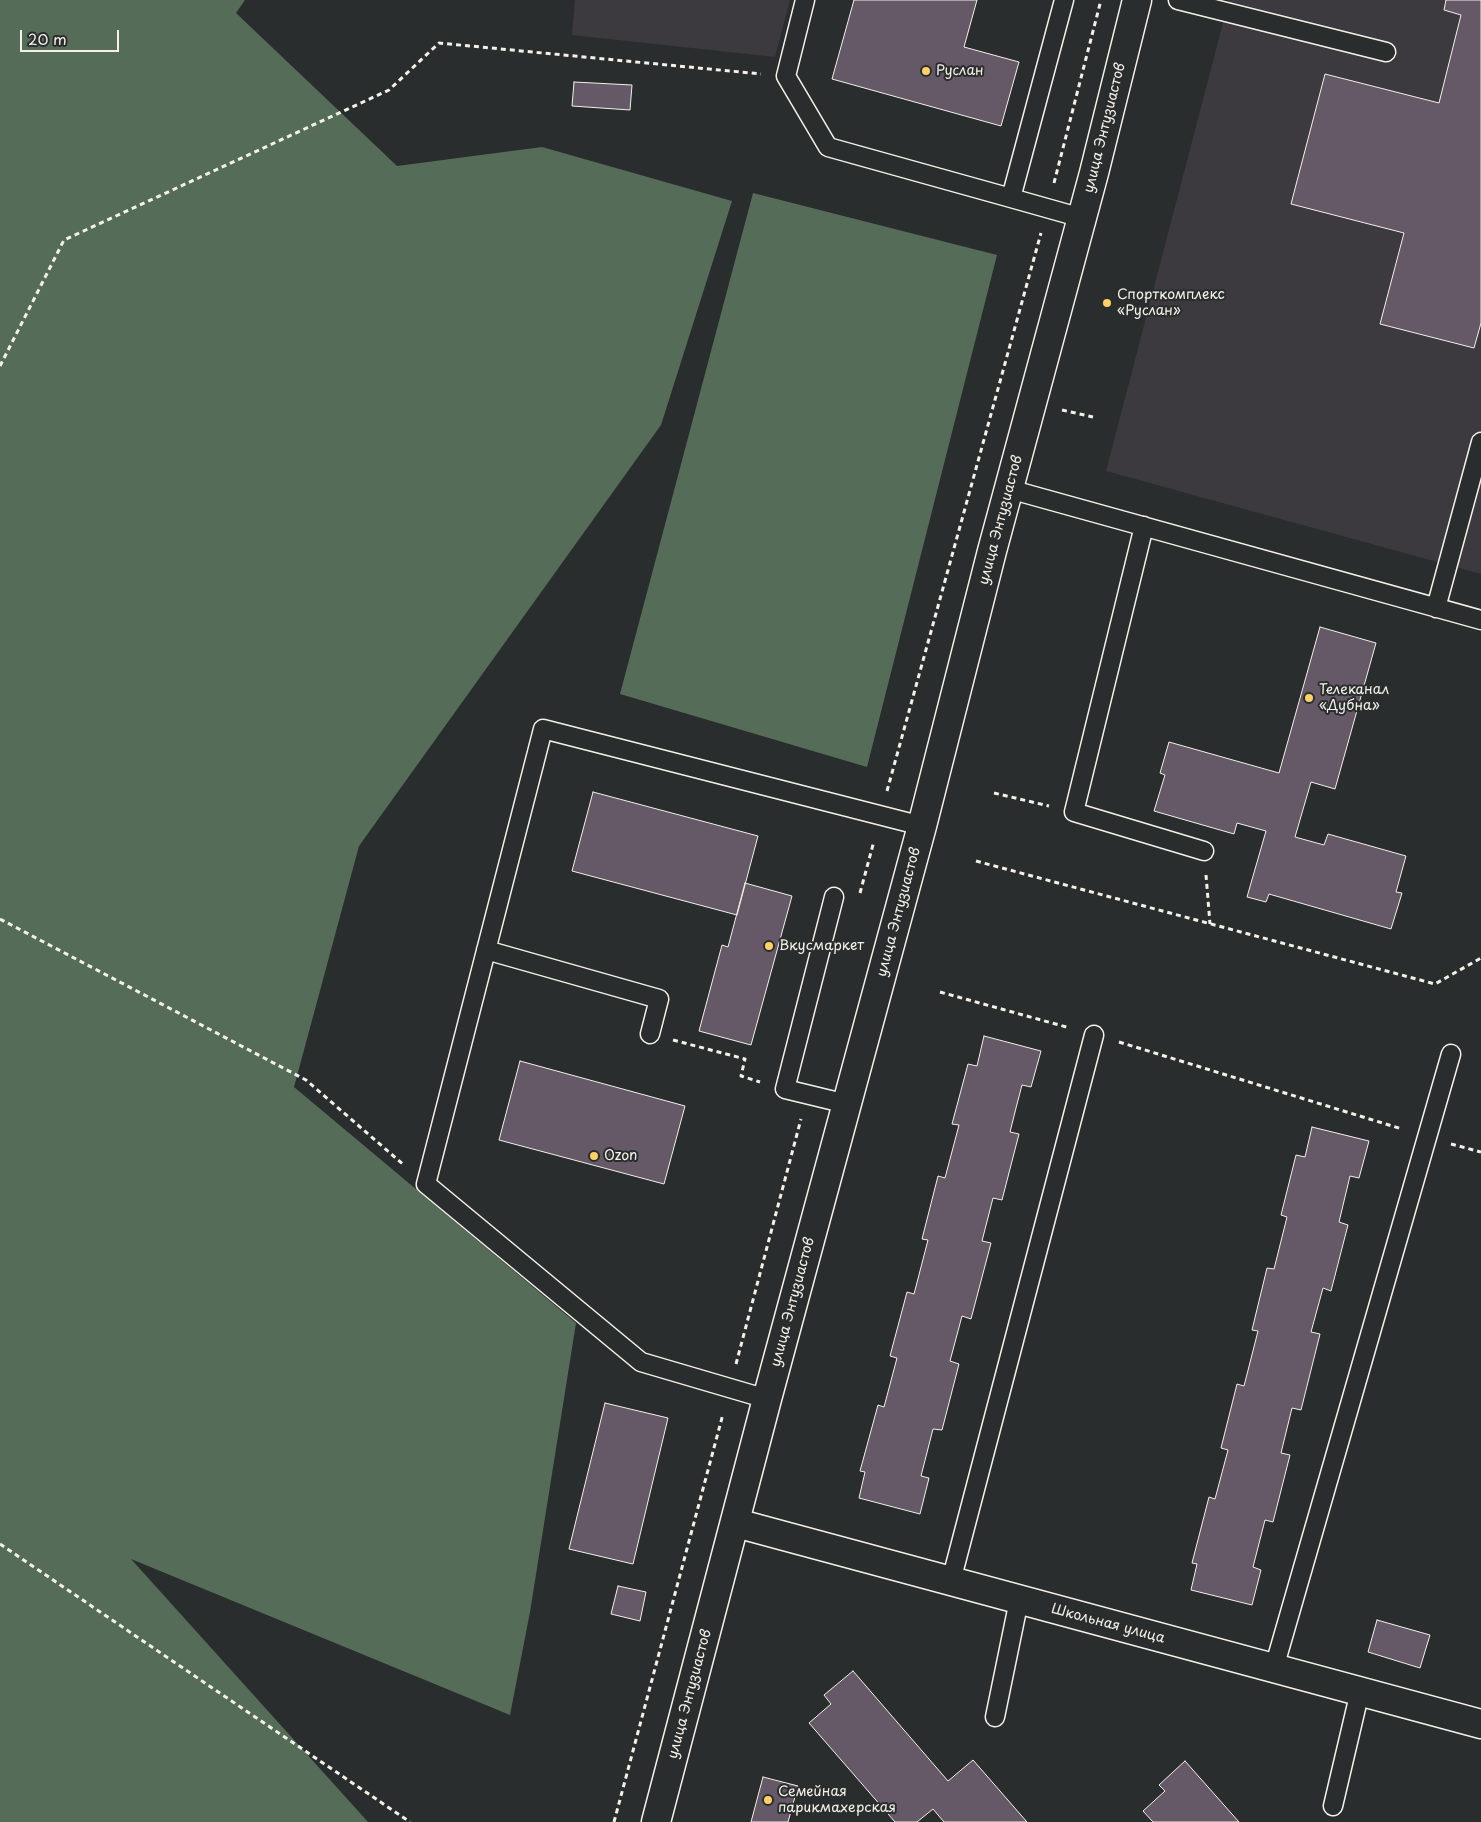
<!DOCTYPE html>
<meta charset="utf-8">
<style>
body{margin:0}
#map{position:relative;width:1481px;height:1822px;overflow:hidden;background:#2a2d2e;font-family:"Playpen Sans",sans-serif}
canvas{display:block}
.scale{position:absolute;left:20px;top:30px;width:99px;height:22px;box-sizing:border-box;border:2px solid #f4f1e8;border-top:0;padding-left:6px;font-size:15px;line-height:18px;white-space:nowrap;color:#f4f1e8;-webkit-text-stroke:4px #2a2d2e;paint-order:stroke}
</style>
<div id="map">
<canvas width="1481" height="1822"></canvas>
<div class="scale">20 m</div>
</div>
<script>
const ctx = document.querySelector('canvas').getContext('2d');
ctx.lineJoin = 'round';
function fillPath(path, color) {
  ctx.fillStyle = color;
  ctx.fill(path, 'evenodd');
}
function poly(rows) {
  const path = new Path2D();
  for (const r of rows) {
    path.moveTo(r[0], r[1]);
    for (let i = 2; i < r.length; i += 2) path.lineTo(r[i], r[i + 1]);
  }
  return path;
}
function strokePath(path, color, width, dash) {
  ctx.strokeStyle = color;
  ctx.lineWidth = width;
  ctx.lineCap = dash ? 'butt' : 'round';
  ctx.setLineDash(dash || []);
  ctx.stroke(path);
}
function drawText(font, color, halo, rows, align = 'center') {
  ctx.font = font + ' "Playpen Sans",sans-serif';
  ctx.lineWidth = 4;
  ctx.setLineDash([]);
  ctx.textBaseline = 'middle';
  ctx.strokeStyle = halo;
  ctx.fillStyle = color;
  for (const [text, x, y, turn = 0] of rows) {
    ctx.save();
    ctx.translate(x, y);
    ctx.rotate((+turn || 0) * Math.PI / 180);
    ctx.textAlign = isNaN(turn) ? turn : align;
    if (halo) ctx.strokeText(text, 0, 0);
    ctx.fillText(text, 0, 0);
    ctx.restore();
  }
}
fillPath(poly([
 [575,0,790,0,775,57,572,35],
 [1229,0,1481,0,1481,574,1106,471]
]), '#3c3a3f');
fillPath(poly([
 [0,0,245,0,236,13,397,166,542,147,732,201,661,425,359,846,294,1087,576,1323,530,1612,510,1715,131,1559,368,1822,0,1822],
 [753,193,997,255,867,767,620,694]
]), '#556c59');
const building = poly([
 [854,0,977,0,964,47,1019,62,1001,126,832,79,854,0],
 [1446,0,1481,0,1481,323,1474,348,1380,324,1404,233,1291,204,1325,74,1439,103,1461,15,1444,10,1446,0],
 [574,82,632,85,630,110,572,106,574,82],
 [1320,627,1376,643,1335,789,1311,782,1295,837,1324,845,1328,834,1406,856,1396,892,1402,893,1391,929,1269,894,1266,902,1247,897,1266,831,1237,823,1234,834,1154,811,1165,775,1160,773,1169,742,1279,773,1320,627],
 [593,792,758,836,737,915,572,871,593,792],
 [745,883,792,896,751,1045,699,1031,722,945,728,947,745,883],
 [984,1036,1041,1051,1031,1087,1022,1085,1016,1108,1010,1132,1019,1134,1002,1200,993,1198,982,1241,991,1243,971,1319,962,1316,950,1361,959,1364,942,1430,933,1429,921,1476,929,1478,920,1514,859,1498,865,1472,860,1471,878,1405,884,1407,897,1358,890,1356,907,1292,914,1294,928,1240,922,1239,938,1176,945,1178,959,1125,952,1124,968,1064,977,1066,984,1036],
 [520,1061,685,1106,664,1184,499,1140,520,1061],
 [1312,1127,1369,1141,1359,1178,1350,1176,1339,1222,1348,1225,1331,1291,1323,1288,1311,1332,1320,1334,1301,1410,1292,1408,1281,1453,1290,1455,1273,1522,1265,1520,1253,1567,1261,1570,1252,1605,1191,1590,1197,1564,1192,1563,1209,1497,1215,1499,1228,1450,1221,1448,1237,1384,1244,1386,1258,1331,1252,1330,1267,1268,1274,1269,1287,1217,1281,1215,1296,1155,1305,1157,1312,1127],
 [605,1403,668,1418,633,1564,569,1549,605,1403],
 [618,1586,646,1592,640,1621,611,1614,618,1586],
 [1377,1620,1430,1635,1420,1668,1368,1652,1377,1620],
 [853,1671,948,1781,973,1760,1027,1822,944,1822,933,1809,917,1822,895,1822,809,1723,831,1704,824,1695,853,1671],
 [1185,1761,1239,1822,1153,1822,1143,1811,1165,1791,1159,1785,1185,1761],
 [763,1777,798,1786,788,1822,751,1822,763,1777]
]);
fillPath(building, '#665967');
strokePath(building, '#f4f1e8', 1);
const service = poly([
 [805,0,786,76,828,147,1011,198],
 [1064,0,1011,198,1082,218],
 [1178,0,1386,52],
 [1009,489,1481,620],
 [1144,526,1074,812,1204,851],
 [1436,608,1481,442],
 [834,897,785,1089,847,1104],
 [486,950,659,999,650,1034],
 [767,1399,641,1362,426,1184,543,729,922,826],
 [951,1581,1094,1035],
 [1274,1668,1451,1054],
 [995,1717,1019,1600],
 [1333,1806,1360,1691]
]);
const minor = poly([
 [736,1523,1481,1724]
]);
const tertiary = poly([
 [656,1822,767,1399,922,826,992,551,1094,173,1137,0]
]);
strokePath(service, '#f4f1e8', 21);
strokePath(minor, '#f4f1e8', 31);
strokePath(tertiary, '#f4f1e8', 31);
strokePath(poly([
 [1054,183,1101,0],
 [0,366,64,240,389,90,439,43,761,74],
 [1062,410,1093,417],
 [887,791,1041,233],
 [994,793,1049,806],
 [976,861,1435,984,1481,958],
 [1206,875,1210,924],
 [860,893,874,841],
 [0,919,306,1080,405,1166],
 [940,992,1070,1028],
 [673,1040,745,1059,741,1076,760,1082],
 [1119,1042,1402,1129],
 [1451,1144,1481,1152],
 [736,1364,801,1119],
 [0,1544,410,1822],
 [614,1822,723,1414]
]), '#f4f1e8', 3, [5, 4]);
strokePath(service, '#2a2d2e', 18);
strokePath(minor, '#2a2d2e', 28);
strokePath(tertiary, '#2a2d2e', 28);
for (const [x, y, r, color] of [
 [926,71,5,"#ffd166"],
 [1107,303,5,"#ffd166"],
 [1309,698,5,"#ffd166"],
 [769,946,5,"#ffd166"],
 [594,1156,5,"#ffd166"],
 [768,1800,5,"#ffd166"]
]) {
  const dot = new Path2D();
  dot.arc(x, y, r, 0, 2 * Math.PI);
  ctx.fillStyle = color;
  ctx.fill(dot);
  strokePath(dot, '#2a2d2e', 2);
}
drawText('14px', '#f4f1e8', '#2a2d2e', [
 ["Руслан",936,71],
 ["Спорткомплекс",1117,295],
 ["«Руслан»",1117,311],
 ["Телеканал",1319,690],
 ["«Дубна»",1319,706],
 ["Вкусмаркет",779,946],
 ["Ozon",604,1156],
 ["Семейная",778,1792],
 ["парикмахерская",778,1808]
], 'left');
drawText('14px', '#f4f1e8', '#2a2d2e', [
 ["улица Энтузиастов",1105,128,-76],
 ["улица Энтузиастов",1001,520,-75],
 ["улица Энтузиастов",899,912,-75],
 ["улица Энтузиастов",793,1302,-75],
 ["Школьная улица",1108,1624,15],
 ["улица Энтузиастов",690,1694,-75]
]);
</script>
